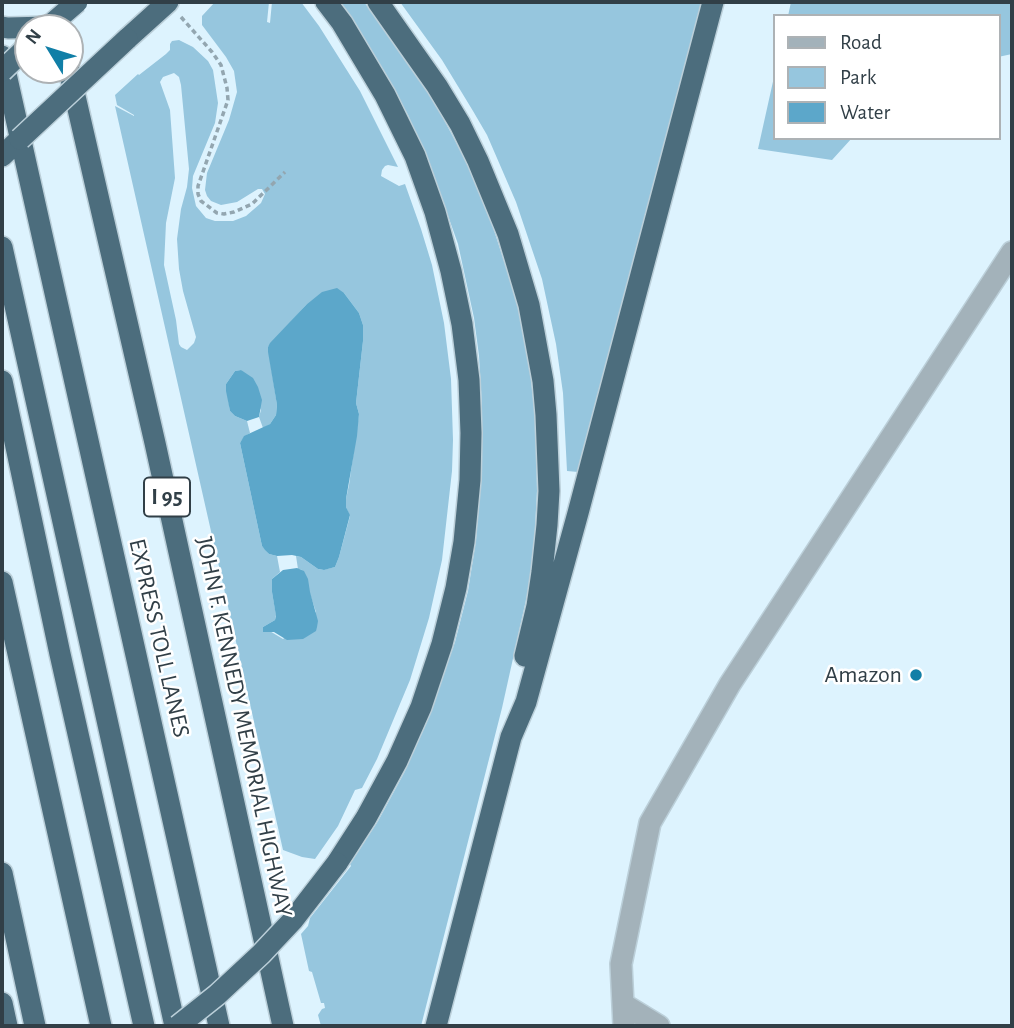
<!DOCTYPE html>
<style>
body{margin:0}
#map{position:relative;width:1014px;height:1028px;overflow:hidden;background:#ddf3fe;font-family:"Alegreya Sans",sans-serif}
canvas{display:block}
.frame{position:absolute;inset:0;border:4px solid #313f47;pointer-events:none}
.legend{position:absolute;left:773px;top:14px;width:228px;height:126px;box-sizing:border-box;background:#fff;border:2px solid #adb2b5;margin:0;padding:9px 12px;list-style:none;font-size:21px;color:#313f47}
.legend li{display:flex;align-items:center;gap:14px;height:35px}
.legend b{width:35px;border:2px solid #adb2b5}
.north{position:absolute;left:14px;top:14px;width:70px;height:70px;box-sizing:border-box;background:#fff;border:2px solid #adb2b5;border-radius:50%;rotate:308deg;font-size:19px;font-weight:700;line-height:28px;text-align:center;color:#313f47}
.north::after{content:'';display:block;margin:auto;width:24px;height:32px;background:#117fa7;clip-path:polygon(50% 0,100% 100%,50% 72%,0 100%)}
</style>
<div id="map">
<canvas width="1014" height="1028"></canvas>
<div class="frame"></div>
<ul class="legend">
<li><b style="height:9px;background:#a3b2ba"></b>Road</li>
<li><b style="height:19px;background:#96c6de"></b>Park</li>
<li><b style="height:19px;background:#5ca7ca"></b>Water</li>
</ul>
<div class="north">N</div>
</div>
<script>
const ctx = document.querySelector('canvas').getContext('2d');
ctx.lineJoin = 'round';
function fillPath(path, color) {
  ctx.fillStyle = color;
  ctx.fill(path, 'evenodd');
}
function poly(rows) {
  const path = new Path2D();
  for (const r of rows) {
    path.moveTo(r[0], r[1]);
    for (let i = 2; i < r.length; i += 2) path.lineTo(r[i], r[i + 1]);
  }
  return path;
}
function strokePath(path, color, width, dash) {
  ctx.strokeStyle = color;
  ctx.lineWidth = width;
  ctx.lineCap = dash ? 'butt' : 'round';
  ctx.setLineDash(dash || []);
  ctx.stroke(path);
}
function drawText(font, color, halo, rows, align = 'center') {
  ctx.font = font + ' "Alegreya Sans",sans-serif';
  ctx.lineWidth = 5;
  ctx.setLineDash([]);
  ctx.textBaseline = 'middle';
  ctx.strokeStyle = halo;
  ctx.fillStyle = color;
  for (const [text, x, y, turn = 0] of rows) {
    ctx.save();
    ctx.translate(x, y);
    ctx.rotate((+turn || 0) * Math.PI / 180);
    ctx.textAlign = isNaN(turn) ? turn : align;
    if (halo) ctx.strokeText(text, 0, 0);
    ctx.fillText(text, 0, 0);
    ctx.restore();
  }
}
fillPath(poly([
 [215,2,269,2,267,22,270,23,272,2,301,2,319,26,360,91,398,167,388,165,385,166,382,170,381,176,399,186,405,184,421,229,432,265,444,323,451,379,453,440,452,471,442,560,429,618,410,680,377,759,362,788,355,790,338,826,315,859,302,857,283,850,115,106,134,116,134,115,117,105,115,95,138,74,139,75,166,54,170,50,170,44,172,41,179,40,193,47,208,61,213,70,218,103,215,123,193,176,192,188,196,206,206,218,215,221,233,221,246,216,261,203,265,194,262,189,258,189,237,202,221,205,211,201,207,196,205,190,207,173,229,120,237,92,234,71,226,57,202,25,202,16],
 [174,73,179,77,181,85,189,169,187,187,181,209,177,239,179,269,183,291,196,337,194,343,187,350,181,347,179,344,176,320,164,265,166,223,175,178,170,110,160,82,163,77],
 [344,293,359,313,363,325,363,341,356,403,359,414,349,485,346,499,346,507,350,516,339,557,335,567,323,570,318,569,301,557,296,556,298,569,302,570,316,612,283,639,263,627,275,620,276,615,272,592,272,579,280,572,277,556,269,554,262,546,240,443,244,437,250,433,247,421,235,416,230,411,226,384,235,371,241,370,261,410,259,417,263,428,270,424,276,415,277,405,268,347,306,305],
 [339,2,364,2,406,57,435,103,465,159,490,218,517,301,530,370,536,427,537,491,534,548,530,582,502,708,421,1026,321,1026,318,1015,322,1009,325,1008,324,1003,321,1003,312,972,309,971,301,934,308,926,310,918,351,866,350,864,378,821,404,773,426,724,455,642,468,591,476,540,482,463,482,406,479,356,474,318,458,244,430,165,408,115,383,69],
 [400,2,703,2,578,472,567,471,563,393,556,344,542,279,516,202,487,135,473,111,442,60],
 [791,2,1012,2,1012,54,998,57,998,16,788,16],
 [774,77,774,138,852,138,832,160,758,149]
]), '#96c6de');
fillPath(poly([
 [337,288,344,293,359,313,363,325,363,341,356,403,359,414,357,436,346,499,346,507,350,515,339,557,335,567,324,570,318,569,301,557,292,555,277,556,269,554,265,550,262,546,240,443,244,436,270,424,276,415,277,405,268,352,268,347,270,343,306,305,322,292],
 [241,370,253,378,258,387,262,400,259,417,247,421,235,416,230,411,226,391,226,384,235,371],
 [297,568,304,571,308,579,310,592,318,621,317,627,316,631,303,639,287,640,274,632,263,632,263,627,275,620,276,616,272,592,272,579,283,570]
]), '#5ca7ca');
const minor = poly([
 [623,1004,659,1026],
 [624,1026,621,964,650,823,730,684,1012,252]
]);
const highway = poly([
 [326,2,342,23,385,95,415,156,435,212,451,271,462,324,469,380,471,433,470,480,464,542,456,588,442,644,421,707,397,761,366,818,337,863],
 [378,2,437,86,460,124,478,161,508,234,529,305,543,381,546,415,549,491,547,525,542,572,537,606,525,656],
 [2,27,8,28,48,27],
 [127,39,168,2],
 [2,56,219,1026],
 [69,70,155,443,283,1026],
 [2,156,20,139],
 [2,247,175,1026],
 [2,381,60,654,144,1026],
 [2,582,101,1026],
 [2,873,35,1026],
 [2,1003,7,1026],
 [436,1026,511,737,526,702,578,513,713,2]
]);
strokePath(minor, '#bbcfd9', 24);
strokePath(highway, '#bbcfd9', 24);
strokePath(poly([
 [181,17,212,52,221,65,227,88,228,100,198,186,198,194,201,201,217,213,224,214,234,212,252,204,285,172]
]), '#93a6b0', 3.5, [5, 3.5]);
strokePath(minor, '#a3b2ba', 21);
strokePath(highway, '#4c6d7d', 21);
const highwayBridge = poly([
 [47,28,77,2],
 [2,71,28,46],
 [20,139,127,39],
 [178,1026,217,995,261,954,293,920,337,863]
]);
strokePath(highwayBridge, '#bbcfd9', 24, []);
strokePath(highwayBridge, '#4c6d7d', 21);
for (const [x, y, r, color] of [
 [916,675,7,"#117fa7"]
]) {
  const dot = new Path2D();
  dot.arc(x, y, r, 0, 2 * Math.PI);
  ctx.fillStyle = color;
  ctx.fill(dot);
  strokePath(dot, '#fff', 2.5);
}
for (const [x, y, w] of [
 [167,497,46]
]) {
  const box = new Path2D();
  box.roundRect(x - w / 2, y - 19.5, w, 39, 5);
  ctx.fillStyle = '#fff';
  ctx.fill(box);
  strokePath(box, '#313f47', 2);
}
drawText('bold 23px', '#313f47', null, [
 ["I 95",167,497]
]);
drawText('24px', '#313f47', '#fff', [
 ["EXPRESS TOLL LANES",159,638,77],
 ["JOHN F. KENNEDY MEMORIAL HIGHWAY",244,727,78]
]);
drawText('24px', '#313f47', '#fff', [
 ["Amazon",902,675]
], 'right');
</script>
